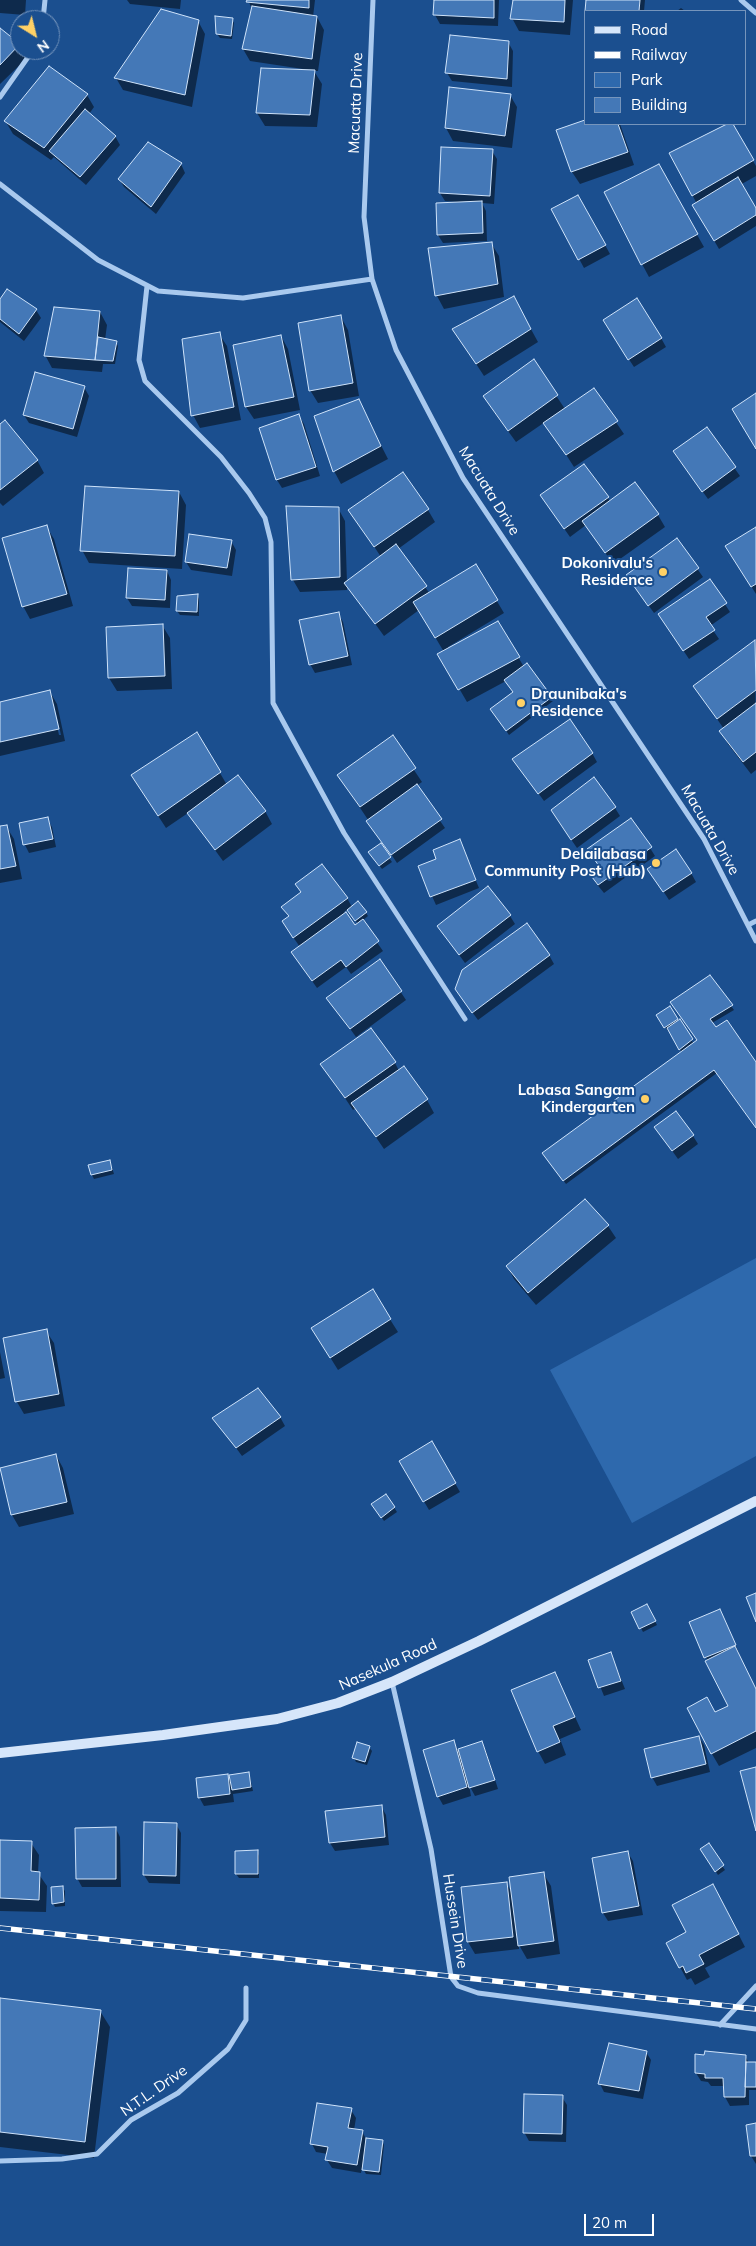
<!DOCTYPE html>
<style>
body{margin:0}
#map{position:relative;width:756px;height:2246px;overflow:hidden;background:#1b4f8f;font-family:Mulish,sans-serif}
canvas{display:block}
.legend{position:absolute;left:584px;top:10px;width:162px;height:115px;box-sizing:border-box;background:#1b4f8f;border:1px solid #7695bc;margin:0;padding:6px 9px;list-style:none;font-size:15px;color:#fff}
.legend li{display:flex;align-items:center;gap:10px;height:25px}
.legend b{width:25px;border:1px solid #7695bc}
.north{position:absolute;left:10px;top:10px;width:50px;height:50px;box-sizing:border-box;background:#1b4f8f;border:1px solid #7695bc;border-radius:50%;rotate:144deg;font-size:14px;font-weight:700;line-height:20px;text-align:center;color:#fff}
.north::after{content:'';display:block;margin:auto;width:18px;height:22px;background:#ffd166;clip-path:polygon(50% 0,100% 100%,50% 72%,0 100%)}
.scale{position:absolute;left:584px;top:2214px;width:70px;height:22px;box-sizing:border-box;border:2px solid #fff;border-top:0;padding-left:6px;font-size:15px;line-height:18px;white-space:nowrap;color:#fff;-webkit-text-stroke:4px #1b4f8f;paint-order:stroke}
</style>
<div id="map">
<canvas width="756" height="2246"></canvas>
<ul class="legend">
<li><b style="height:6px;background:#d6e6fa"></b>Road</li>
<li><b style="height:6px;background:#fff"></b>Railway</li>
<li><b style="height:14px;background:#2e69ad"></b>Park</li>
<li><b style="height:14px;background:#4478b7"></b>Building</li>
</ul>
<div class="north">N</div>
<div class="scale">20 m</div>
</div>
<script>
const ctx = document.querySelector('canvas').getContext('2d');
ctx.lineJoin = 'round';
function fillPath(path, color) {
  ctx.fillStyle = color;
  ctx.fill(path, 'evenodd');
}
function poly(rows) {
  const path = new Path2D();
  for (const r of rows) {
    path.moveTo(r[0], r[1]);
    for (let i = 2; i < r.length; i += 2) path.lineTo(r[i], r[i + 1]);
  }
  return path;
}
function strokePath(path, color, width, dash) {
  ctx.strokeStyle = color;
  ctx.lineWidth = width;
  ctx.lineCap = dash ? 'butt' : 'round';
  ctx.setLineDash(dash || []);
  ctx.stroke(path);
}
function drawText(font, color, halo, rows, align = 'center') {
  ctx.font = font + ' Mulish,sans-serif';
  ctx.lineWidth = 4;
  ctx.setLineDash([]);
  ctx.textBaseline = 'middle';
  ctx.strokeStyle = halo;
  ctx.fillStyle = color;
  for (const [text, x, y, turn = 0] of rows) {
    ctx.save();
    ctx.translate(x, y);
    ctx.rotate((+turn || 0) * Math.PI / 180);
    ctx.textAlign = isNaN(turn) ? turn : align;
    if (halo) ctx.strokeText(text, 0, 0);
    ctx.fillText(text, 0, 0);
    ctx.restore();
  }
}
fillPath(poly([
 [756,1258,756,1456,632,1523,550,1370]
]), '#2e69ad');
fillPath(poly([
 [0,0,26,0,25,15,0,13],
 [127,0,181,0,180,9,130,4],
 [248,0,315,0,313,17,317,17,324,30,318,71,314,71,322,84,317,127,265,126,257,113,303,69,250,61,243,49,252,9],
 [435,0,499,0,498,26,440,24,435,15],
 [514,0,573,0,570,35,519,31,512,18],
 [588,0,645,0,644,11,586,11],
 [681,8,685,11,677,11],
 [232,20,234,23,232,39,220,38,217,34],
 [198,21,205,34,192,107,123,90,116,78],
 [0,30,19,45,20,50,22,50,27,58,0,84],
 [508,42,513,51,512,87,452,81,447,73],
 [87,95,94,107,89,114,115,136,120,145,86,185,54,157,51,160,13,134,6,122],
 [510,95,517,107,512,148,453,141,446,128],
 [585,124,620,124,634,165,580,184,572,172,558,131],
 [731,124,756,166,756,176,740,185,756,210,756,226,719,249,694,206,697,204,671,154],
 [492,151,497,159,494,204,482,203,486,211,487,241,443,243,438,235,457,202,445,201,440,193],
 [181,164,185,173,156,214,124,187,119,179],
 [658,166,704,247,649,277,642,264],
 [578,196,610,254,584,268,553,210],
 [491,243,499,256,504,297,444,309,437,296,430,249],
 [0,301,36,310,41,318,24,341,0,322],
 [521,311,538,342,484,376,454,330],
 [100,312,107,325,105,340,116,342,118,346,115,364,103,364,102,372,52,368,45,355],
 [341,317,348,330,359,396,318,403,310,390],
 [609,329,661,338,666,347,634,367],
 [219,334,227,346,241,420,200,428,193,415],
 [281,336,288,349,300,410,254,419,246,407],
 [533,361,565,409,594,390,624,434,574,467,545,422,516,442,492,409],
 [84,387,89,396,77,437,29,423,24,415],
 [358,400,388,459,341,484,334,471],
 [299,416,304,424,320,476,282,488,277,480,260,428],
 [0,426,37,460,44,473,3,506,0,503],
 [707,429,740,476,708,499,680,460],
 [179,492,186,505,182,569,89,563,82,550],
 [608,498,610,502,658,515,665,527,613,564,586,525,570,537,547,504],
 [338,508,345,521,347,583,381,557,350,510,428,510,435,522,398,549,430,594,476,566,504,613,448,647,449,649,498,623,524,667,553,701,509,735,494,713,515,692,506,681,467,702,439,654,444,652,419,610,384,636,347,585,347,590,300,592,293,580],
 [46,526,54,539,73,606,30,619,23,606],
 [756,528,756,594,734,559],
 [677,540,703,577,654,613,633,584],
 [231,541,236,550,232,576,191,570,186,562],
 [167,571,171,580,170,608,132,606,127,598],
 [710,581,730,612,710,626,719,639,689,659,665,623],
 [197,595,199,599,199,616,180,615,177,611],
 [338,613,343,622,352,665,315,673,310,664],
 [162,625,170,638,172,689,117,691,109,678,107,628],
 [755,642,756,770,751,774,728,744,721,731,724,729,694,686],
 [50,692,57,704,65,741,0,756,0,703],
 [52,704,54,704,61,735,59,735],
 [197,734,227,785,265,811,272,824,223,861,188,813,166,828,140,788],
 [392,737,422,782,416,786,445,828,397,863,338,775],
 [592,753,597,762,544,801,514,760],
 [615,808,620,816,577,848,557,819],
 [47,819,52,827,56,847,29,853,25,845],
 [6,826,14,839,22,879,0,883,0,827],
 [459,840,479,888,436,905,419,867,438,860],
 [380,845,392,862,382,869,372,856],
 [650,848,655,856,604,893,595,882],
 [691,873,696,882,669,900,654,877],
 [347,898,352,907,366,913,368,916,362,921,383,951,351,974,346,967,317,988,298,961,300,947,288,930,289,917,283,907],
 [348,909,358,924,355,927,344,912],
 [510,916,515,924,465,963,438,926],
 [549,955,554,964,478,1020,461,997],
 [380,961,406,1000,356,1037,328,998],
 [710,976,734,1010,712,1023,756,1064,756,1127,717,1073,566,1184,546,1157,682,1053,669,1030,668,1031,658,1016,670,1008,694,1044,699,1041],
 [395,1063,399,1071,427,1100,434,1113,384,1149,356,1108,353,1110,322,1064],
 [656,1128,693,1136,698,1144,678,1159],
 [110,1161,114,1174,94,1179,92,1175],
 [585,1201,608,1226,616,1238,536,1305,514,1279,507,1266],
 [372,1291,398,1332,338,1370,320,1341],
 [46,1331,54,1343,65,1406,24,1414,17,1402],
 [0,1352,5,1378,0,1379],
 [280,1417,285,1426,242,1456,214,1418],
 [432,1443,460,1492,429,1510,400,1461],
 [56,1455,63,1468,74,1514,19,1527,12,1515],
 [386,1495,397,1512,384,1521,375,1508],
 [647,1606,657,1625,643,1632,633,1613],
 [724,1619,739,1653,738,1654,756,1690,756,1748,719,1766,712,1754,715,1714,729,1707,690,1623],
 [611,1654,625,1689,604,1696,590,1661],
 [555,1673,581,1730,560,1739,566,1755,545,1764,538,1751],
 [699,1737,704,1745,710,1772,657,1786,652,1777],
 [453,1742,458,1750,481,1743,486,1751,498,1789,475,1796,469,1785,471,1796,443,1805,438,1796],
 [369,1747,372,1751,367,1765,356,1762,354,1758],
 [249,1773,253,1791,233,1794,234,1802,204,1806,199,1797,227,1775,232,1783],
 [381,1806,386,1815,389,1845,335,1851,330,1843],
 [176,1824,181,1833,180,1884,149,1883,144,1875],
 [116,1829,120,1837,121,1887,82,1887,77,1878],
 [0,1842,31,1843,39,1855,38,1873,47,1886,46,1912,0,1911],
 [708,1845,725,1870,718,1875,702,1849],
 [237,1852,257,1852,259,1856,259,1878,239,1878,236,1874],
 [628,1853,633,1861,643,1915,608,1921,603,1913],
 [543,1873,551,1886,560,1954,527,1959,519,1945,519,1949,475,1954,468,1942,506,1883,512,1893],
 [62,1887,65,1891,65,1906,55,1907,53,1903],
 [720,1898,745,1947,705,1968,710,1977,695,1985,691,1978,687,1980,680,1967,688,1933],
 [0,1999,100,2011,110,2027,94,2158,0,2147],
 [646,2052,651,2060,643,2099,604,2092,600,2084],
 [745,2056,749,2063,756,2063,756,2090,749,2090,749,2105,730,2106,725,2097,725,2086,711,2086,708,2082,701,2081,696,2073],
 [562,2097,567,2105,566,2142,529,2141,524,2132],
 [351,2110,356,2118,354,2130,362,2131,366,2139,382,2141,384,2145,381,2175,366,2174,362,2167,361,2173,332,2168,327,2160,328,2154,316,2152,312,2144],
 [756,2124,756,2164,751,2156]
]), '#0007');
const building = poly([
 [247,0,309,0,309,8,246,2,247,0],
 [434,0,494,0,494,18,433,15,434,0],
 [513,0,565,0,564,22,510,19,513,0],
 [586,0,640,0,639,11,585,11,586,0],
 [252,6,317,16,312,59,242,49,252,6],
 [161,9,199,20,185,95,114,78,161,9],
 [215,16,233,18,231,36,216,34,215,16],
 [0,28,20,44,0,65,0,28],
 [450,35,509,41,507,79,445,73,450,35],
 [49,66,88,94,44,148,4,121,49,66],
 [261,68,315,70,310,115,256,113,261,68],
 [449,87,511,94,505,136,445,128,449,87],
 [85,109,116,136,80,177,49,151,85,109],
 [585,120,585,124,618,124,628,152,571,172,556,130,585,120],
 [727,124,733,124,754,160,692,196,669,153,727,124],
 [148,142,182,163,151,207,118,179,148,142],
 [441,147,493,149,490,196,439,193,441,147],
 [659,164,698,234,641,265,604,192,659,164],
 [738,177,756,208,756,215,714,241,692,205,738,177],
 [578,195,606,245,578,260,551,209,578,195],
 [482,201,483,233,437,235,436,203,482,201],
 [492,242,498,284,435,296,428,248,492,242],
 [7,289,37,309,19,334,0,319,0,299,7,289],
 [514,296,531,329,476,364,452,329,514,296],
 [637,298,662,338,628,360,603,320,637,298],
 [54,307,100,311,95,360,44,356,54,307],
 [341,315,353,383,309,391,298,323,341,315],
 [220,332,234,407,191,416,182,339,220,332],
 [281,335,294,397,245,407,233,345,281,335],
 [98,337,117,341,113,361,95,360,98,337],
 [534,359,558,395,508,431,483,396,534,359],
 [35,372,85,386,73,429,23,415,35,372],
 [594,388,618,421,566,455,543,423,594,388],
 [756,393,756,449,732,409,756,393],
 [359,399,381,446,333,472,314,416,359,399],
 [299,414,316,467,276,480,259,428,299,414],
 [5,420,38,460,0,490,0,424,5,420],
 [707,427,736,467,702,492,673,451,707,427],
 [584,464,609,497,564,529,540,495,584,464],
 [403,472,429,509,374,547,348,510,403,472],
 [635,482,659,514,605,553,582,521,635,482],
 [85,486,179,491,175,556,80,551,85,486],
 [286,506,339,507,340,577,291,580,286,506],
 [47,525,67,594,22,607,2,538,47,525],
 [756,527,756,584,751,587,725,546,756,527],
 [189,534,232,540,227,568,185,562,189,534],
 [677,538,699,568,648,606,626,575,677,538],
 [396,544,427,586,375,624,344,583,396,544],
 [476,564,498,600,435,638,413,602,476,564],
 [128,568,167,570,165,600,126,598,128,568],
 [710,579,727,603,706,617,715,630,683,651,658,614,710,579],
 [198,594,197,612,176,611,177,596,198,594],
 [339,612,348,656,309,665,299,620,339,612],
 [498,621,520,657,458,690,437,654,498,621],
 [163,624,165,676,108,678,106,627,163,624],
 [755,640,756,690,717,719,693,686,755,640],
 [527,663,552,697,506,731,490,709,513,692,504,680,527,663],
 [50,690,59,729,0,742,0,702,50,690],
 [756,703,756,752,743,762,719,731,756,703],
 [570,719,593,753,538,794,512,759,570,719],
 [197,732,221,772,158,816,131,775,197,732],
 [393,735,416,768,360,807,337,775,393,735],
 [238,775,266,811,215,850,187,813,238,775],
 [594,777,616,807,571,840,551,810,594,777],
 [417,784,442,819,391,855,366,821,417,784],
 [48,817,53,839,23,845,19,823,48,817],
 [631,818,652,847,598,885,589,873,599,866,587,849,631,818],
 [7,825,16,866,0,869,0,826,7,825],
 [460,839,476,880,430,897,418,866,436,859,433,850,460,839],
 [381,843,391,857,379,866,368,852,381,843],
 [676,849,692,873,663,892,647,869,676,849],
 [322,864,348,898,293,938,282,921,289,916,281,907,301,892,295,884,322,864],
 [488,886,511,915,459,955,437,926,488,886],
 [358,901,367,912,355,921,347,910,358,901],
 [346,912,355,925,363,919,379,941,346,967,341,960,312,981,291,952,346,912],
 [527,923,550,955,472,1013,455,989,462,970,527,923],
 [380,959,402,991,350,1029,326,998,380,959],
 [710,975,733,1005,710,1019,716,1027,727,1020,756,1062,756,1128,714,1070,563,1181,542,1153,697,1040,670,1002,710,975],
 [670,1006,678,1019,664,1028,656,1015,670,1006],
 [680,1019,693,1039,679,1050,667,1028,680,1019],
 [371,1028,396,1062,345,1098,320,1064,371,1028],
 [404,1066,428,1099,376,1137,351,1103,404,1066],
 [676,1111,694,1135,672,1151,654,1127,676,1111],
 [110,1160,112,1170,91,1175,88,1165,110,1160],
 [585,1199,609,1225,528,1293,506,1266,585,1199],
 [373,1289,391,1319,330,1358,311,1328,373,1289],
 [47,1329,59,1394,15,1402,3,1338,47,1329],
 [258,1388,281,1417,236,1448,212,1418,258,1388],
 [432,1441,456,1483,423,1502,399,1461,432,1441],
 [56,1454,67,1502,11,1515,0,1468,56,1454],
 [386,1494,395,1507,381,1518,371,1504,386,1494],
 [756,1593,756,1622,746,1597,756,1593],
 [647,1604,656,1621,639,1629,631,1612,647,1604],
 [720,1609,736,1645,704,1658,689,1622,720,1609],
 [735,1646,756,1689,756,1731,711,1754,687,1708,707,1697,715,1712,728,1706,705,1661,735,1646],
 [611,1652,621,1681,598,1688,588,1660,611,1652],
 [555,1672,575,1717,553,1726,560,1742,537,1752,511,1690,555,1672],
 [699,1736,706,1764,651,1778,644,1749,699,1736],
 [454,1740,467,1787,437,1797,423,1750,454,1740],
 [482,1741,495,1780,469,1788,458,1749,482,1741],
 [357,1742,370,1746,365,1762,352,1758,357,1742],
 [756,1767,756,1831,740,1771,756,1767],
 [249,1772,251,1787,232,1790,229,1775,249,1772],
 [228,1774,230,1794,198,1798,196,1778,228,1774],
 [382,1805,385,1837,329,1843,325,1811,382,1805],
 [144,1822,177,1823,176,1876,143,1875,144,1822],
 [116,1827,116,1879,76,1879,75,1828,116,1827],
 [0,1840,32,1841,31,1871,40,1872,39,1900,0,1898,0,1840],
 [709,1843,724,1865,715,1872,700,1849,709,1843],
 [258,1850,258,1874,235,1874,235,1851,258,1850],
 [628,1851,639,1906,602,1913,592,1858,628,1851],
 [544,1872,554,1941,518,1946,509,1877,544,1872],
 [507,1882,513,1937,467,1942,461,1887,507,1882],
 [713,1884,739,1934,699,1955,704,1964,686,1973,683,1966,679,1968,666,1943,686,1932,672,1905,713,1884],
 [63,1886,64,1902,52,1904,51,1887,63,1886],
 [0,1998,101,2010,85,2142,0,2132,0,1998],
 [609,2043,647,2051,639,2091,598,2084,609,2043],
 [705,2051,746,2055,745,2097,724,2097,723,2078,705,2078,705,2074,695,2073,695,2054,704,2055,705,2051],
 [746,2062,756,2062,756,2087,745,2087,746,2062],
 [524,2094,563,2095,562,2134,523,2133,524,2094],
 [317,2103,352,2108,348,2128,363,2130,357,2165,325,2160,328,2147,310,2144,317,2103],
 [756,2123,756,2156,750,2156,746,2125,756,2123],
 [366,2138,383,2140,379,2172,362,2170,366,2138]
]);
fillPath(building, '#4478b7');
strokePath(building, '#cfe3fa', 1);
strokePath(poly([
 [373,0,364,217,372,279,396,350,463,478,704,839,756,941],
 [741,0,756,13],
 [43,20,45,0],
 [0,97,33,50],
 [0,184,98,260,158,291,243,298,372,279],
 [147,286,139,360,145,381,221,457,249,493,265,518,271,542,273,703,344,833,465,1019],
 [748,925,756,921],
 [392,1682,431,1849,451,1977,458,1986,478,1993,756,2029],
 [720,2025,756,1986],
 [0,2161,62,2159,97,2154,131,2120,178,2093,228,2049,246,2020,246,1988]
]), '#a9c9ee', 5);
strokePath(poly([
 [0,1753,163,1735,277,1719,338,1703,392,1682,479,1641,756,1501]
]), '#d6e6fa', 10);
const rail = poly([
 [0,1928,756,2009]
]);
strokePath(rail, '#fff', 5.5);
strokePath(rail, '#1b4f8f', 4, [11]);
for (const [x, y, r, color] of [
 [663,572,5,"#ffd166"],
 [521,703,5,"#ffd166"],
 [656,863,5,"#ffd166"],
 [645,1099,5,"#ffd166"]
]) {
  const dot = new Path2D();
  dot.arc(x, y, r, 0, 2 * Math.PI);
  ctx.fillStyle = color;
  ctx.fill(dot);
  strokePath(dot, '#1b4f8f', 2);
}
drawText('15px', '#fff', '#1b4f8f', [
 ["Macuata Drive",356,103,-88],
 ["Macuata Drive",489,491,58],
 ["Macuata Drive",710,830,60],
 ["Nasekula Road",388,1665,-24],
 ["Hussein Drive",455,1921,81],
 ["N.T.L. Drive",154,2091,-35]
]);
drawText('bold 15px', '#fff', '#1b4f8f', [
 ["Dokonivalu's",653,563],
 ["Residence",653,580],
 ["Draunibaka's",531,694,"left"],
 ["Residence",531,711,"left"],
 ["Delailabasa",646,854],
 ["Community Post (Hub)",646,871],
 ["Labasa Sangam",635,1090],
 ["Kindergarten",635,1107]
], 'right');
</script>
